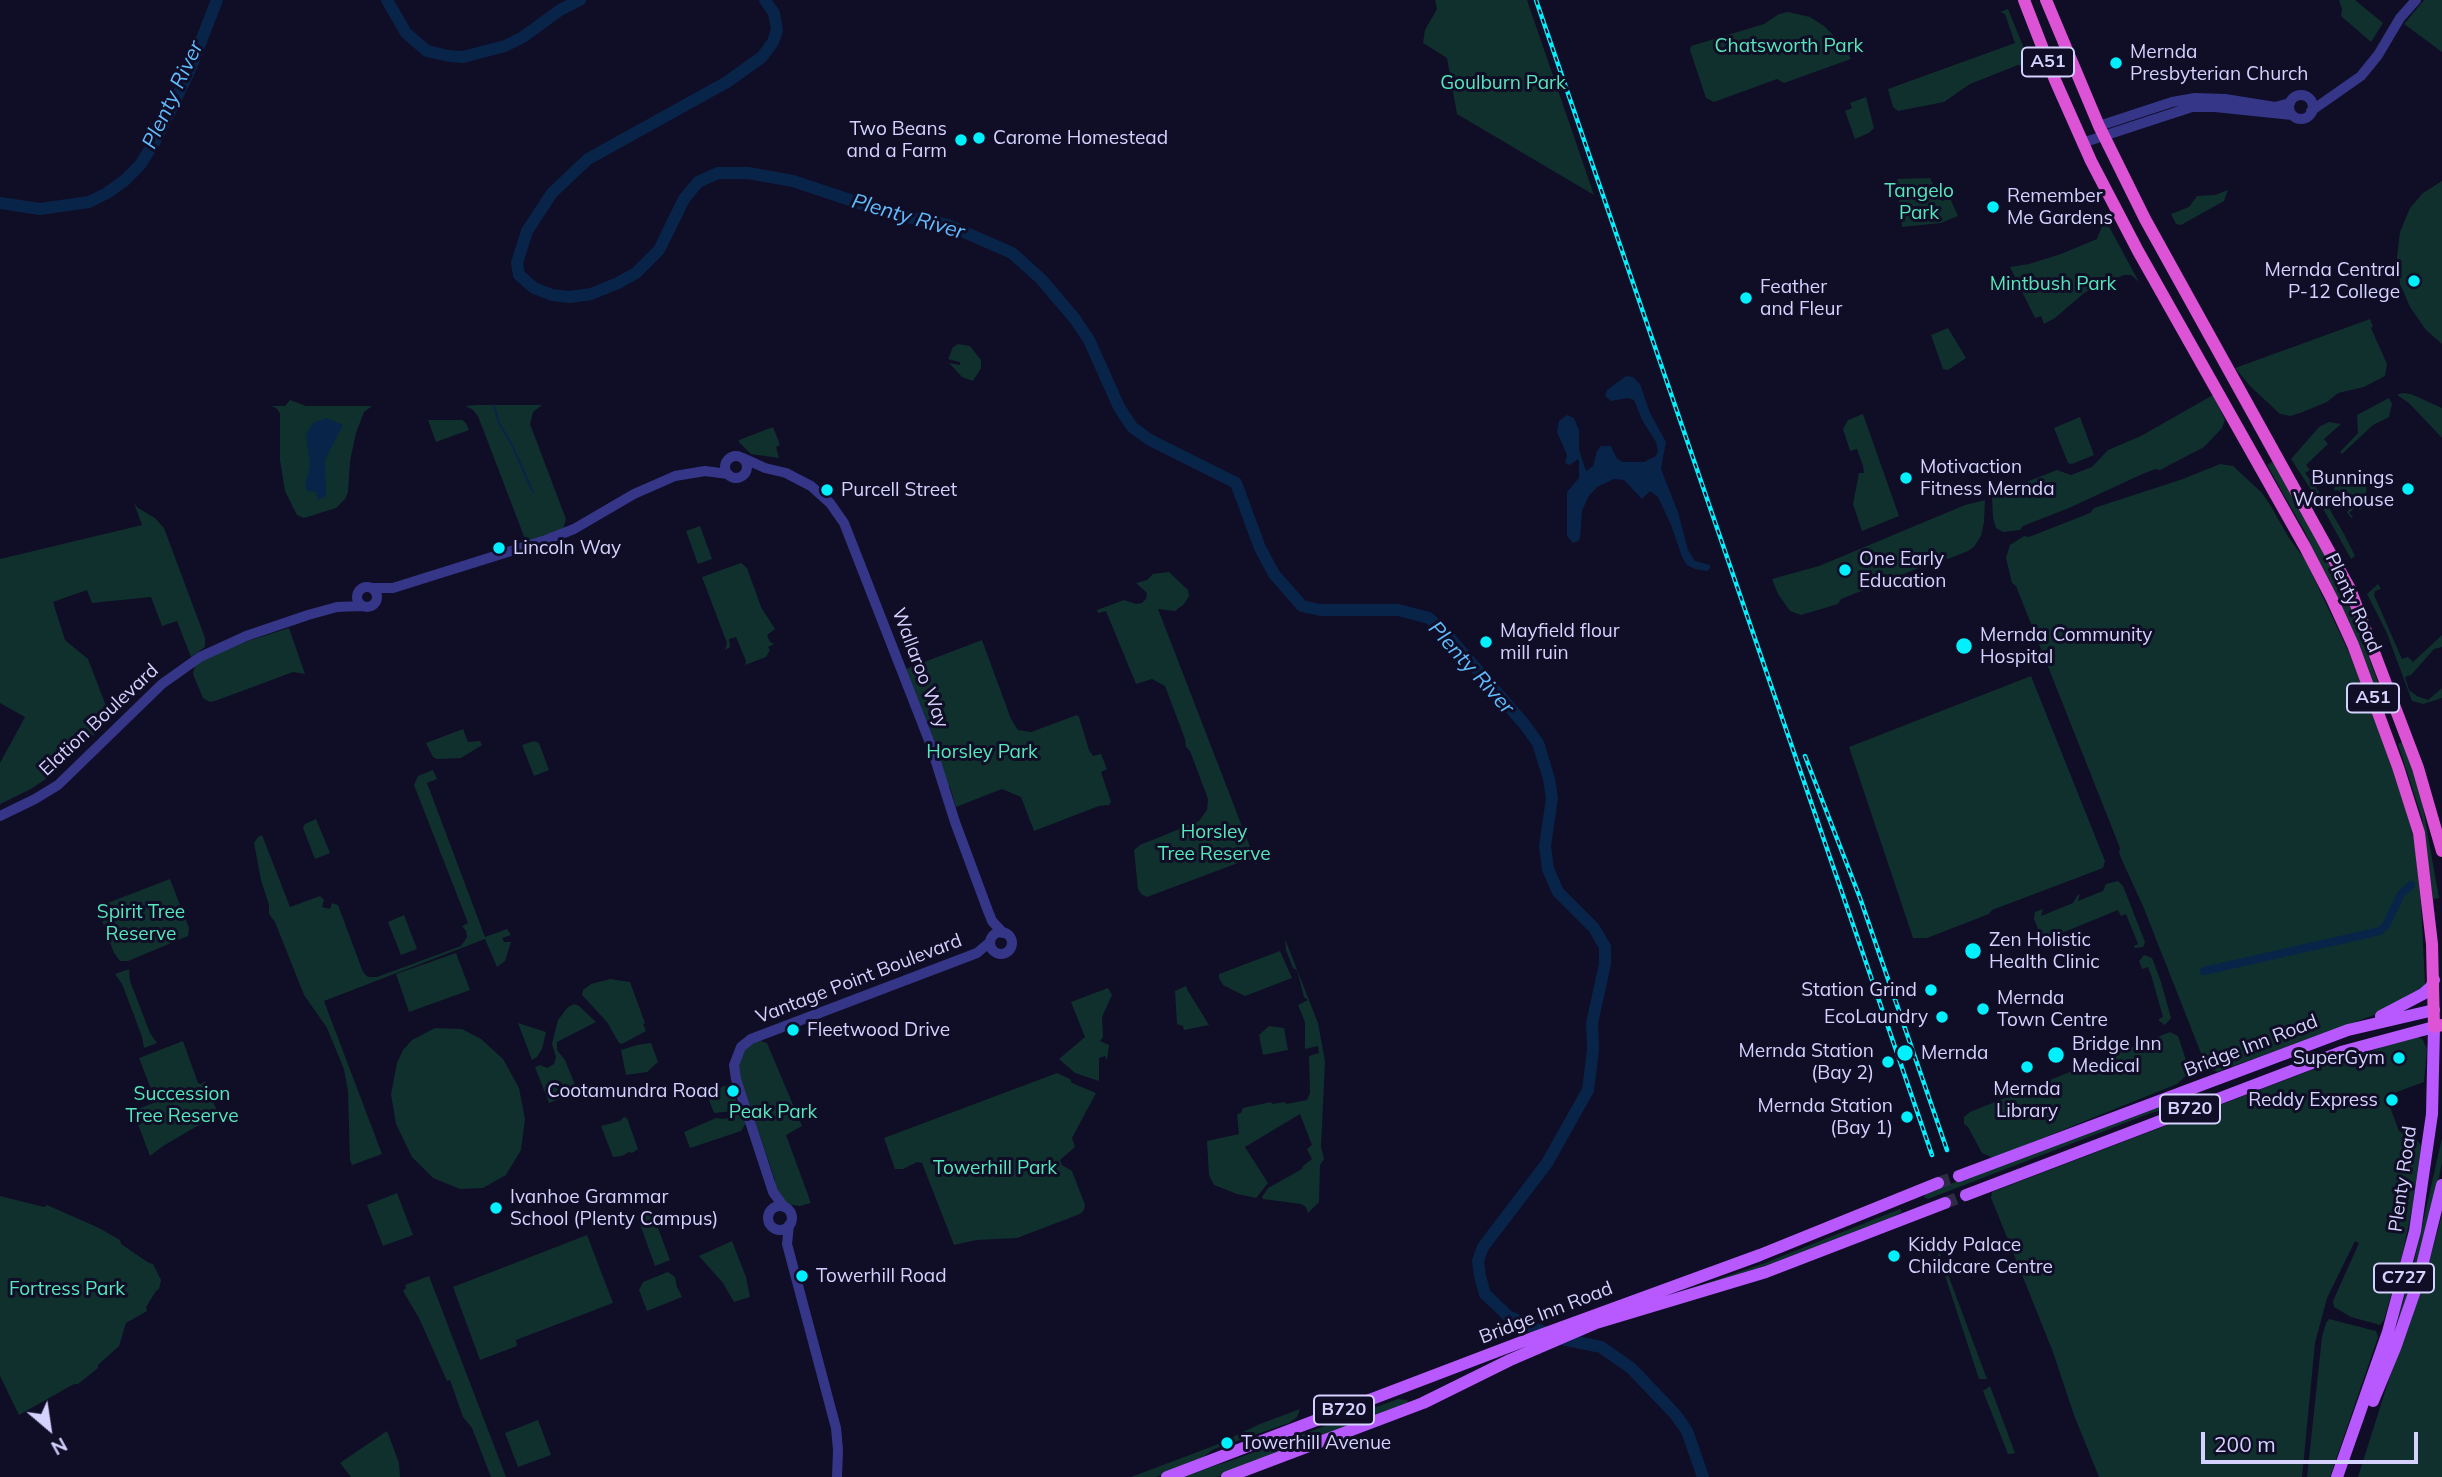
<!DOCTYPE html>
<style>
body{margin:0}
#map{position:relative;width:2442px;height:1477px;overflow:hidden;background:#100d26;font-family:Mulish,sans-serif}
canvas{display:block}
.north{position:absolute;left:14px;top:1393px;width:70px;height:70px;-webkit-text-stroke:5px #100d26;paint-order:stroke;rotate:151deg;font-size:19px;font-weight:700;line-height:28px;text-align:center;color:#d5d2ff}
.north::after{content:'';display:block;margin:auto;width:24px;height:32px;background:#d5d2ff;clip-path:polygon(50% 0,100% 100%,50% 72%,0 100%)}
.scale{position:absolute;left:2201px;top:1432px;width:217px;height:32px;box-sizing:border-box;border:4px solid #d5d2ff;border-top:0;padding-left:9px;font-size:21px;line-height:24px;white-space:nowrap;color:#d5d2ff;-webkit-text-stroke:5px #100d26;paint-order:stroke}
</style>
<div id="map">
<canvas width="2442" height="1477"></canvas>
<div class="north">N</div>
<div class="scale">200 m</div>
</div>
<script>
const ctx = document.querySelector('canvas').getContext('2d');
ctx.lineJoin = 'round';
function fillPath(path, color) {
  ctx.fillStyle = color;
  ctx.fill(path, 'evenodd');
}
function poly(rows) {
  const path = new Path2D();
  for (const r of rows) {
    if (r.length === 3) {
      path.moveTo(r[0] + r[2], r[1]);
      path.arc(r[0], r[1], r[2], 0, 2 * Math.PI);
      continue;
    }
    path.moveTo(r[0], r[1]);
    for (let i = 2; i < r.length; i += 2) path.lineTo(r[i], r[i + 1]);
  }
  return path;
}
function strokePath(path, color, width, dash) {
  ctx.strokeStyle = color;
  ctx.lineWidth = width;
  ctx.lineCap = dash ? 'butt' : 'round';
  ctx.setLineDash(dash || []);
  ctx.stroke(path);
}
function drawText(font, color, halo, rows, align = 'center') {
  ctx.font = font + ' Mulish,sans-serif';
  ctx.lineWidth = 6;
  ctx.setLineDash([]);
  ctx.textBaseline = 'middle';
  ctx.strokeStyle = halo;
  ctx.fillStyle = color;
  for (const [text, x, y, turn = 0] of rows) {
    ctx.save();
    ctx.translate(x, y);
    ctx.rotate((+turn || 0) * Math.PI / 180);
    ctx.textAlign = isNaN(turn) ? turn : align;
    if (halo) ctx.strokeText(text, 0, 0);
    ctx.fillText(text, 0, 0);
    ctx.restore();
  }
}
fillPath(poly([
 [1435,0,1527,0,1594,195,1457,114,1447,58,1423,43,1425,30,1437,9],
 [2339,0,2355,0,2383,23,2371,42,2341,16,2342,9],
 [2424,0,2442,0,2442,52,2404,24],
 [2008,9,2034,73,2029,67,2018,65,1970,84,1944,102,1898,111,1893,107,1888,89,2015,43,2005,14,2000,12],
 [1788,12,1810,17,1824,26,1846,48,1851,59,1784,83,1777,79,1714,102,1706,98,1690,50,1691,46,1764,24,1779,14],
 [1866,97,1874,128,1869,133,1855,139,1845,111,1852,108,1850,103],
 [1930,178,1942,201,1950,198,1958,216,1941,223,1902,227,1897,179],
 [2442,181,2442,344,2426,330,2410,307,2400,284,2397,257,2400,232,2410,208,2423,193],
 [2228,190,2224,201,2181,225,2176,224,2171,214,2189,207,2197,196,2215,195],
 [2105,219,2139,282,2131,275,2124,275,2084,293,2055,318,2044,324,2041,316,2035,318,2010,267,2029,264,2061,254,2097,239],
 [2370,319,2373,326,2371,328,2387,364,2385,376,2364,387,2338,393,2327,402,2300,413,2290,416,2280,414,2251,387,2235,368],
 [1948,328,1966,358,1948,370,1943,369,1931,335],
 [958,344,970,346,981,360,981,368,973,381,962,377,949,363,960,365,960,362,948,359,953,347],
 [2402,393,2411,394,2442,408,2442,438,2409,403,2397,395],
 [2213,395,2225,420,2222,428,2204,447,2160,470,2155,469,2138,476,2069,508,2023,526,2020,530,2003,532,1996,528,1993,518,1992,497,1996,494,2057,470,2071,475,2092,467,2108,450,2141,436],
 [2389,398,2392,404,2389,417,2373,425,2342,454,2340,452,2358,433,2357,415],
 [290,400,306,406,372,406,364,412,356,433,350,461,348,492,345,499,336,508,304,518,297,515,285,491,280,460,280,413,276,408,271,406,285,406],
 [477,405,542,405,533,412,530,424,566,519,563,529,529,541,525,539,478,416,472,409,465,406],
 [1863,414,1899,516,1862,531,1853,504,1859,473,1864,473,1863,466,1857,449,1850,451,1843,429,1848,420],
 [2080,417,2094,455,2072,464,2068,463,2054,428],
 [428,420,462,420,466,423,469,430,436,442],
 [2329,422,2341,424,2324,439,2328,444,2306,465,2310,470,2305,473,2322,496,2344,534,2355,556,2351,559,2321,505,2291,459,2319,427],
 [773,427,780,445,776,447,779,458,751,454,739,442,739,440],
 [2276,460,2316,533,2351,608,2388,710,2383,712,2305,532,2267,465],
 [2220,464,2233,466,2261,492,2269,503,2289,538,2306,561,2351,657,2395,774,2410,824,2415,845,2421,906,2425,983,2424,987,2377,1014,2217,1072,2206,1066,2143,906,2125,867,2119,853,2120,848,2016,586,2012,583,2006,558,2010,545,2024,536,2029,537,2090,513,2094,508,2183,479],
 [2356,476,2367,483,2366,493,2370,499,2369,502,2365,498,2364,501,2367,504,2360,510,2357,506,2349,513,2353,517,2351,518,2347,512,2351,507,2348,508,2338,490,2335,491,2334,488,2345,478],
 [1985,500,1984,522,1981,536,1974,547,1968,551,1948,559,1944,558,1841,599,1838,604,1801,615,1790,611,1778,594,1772,579,1819,566,1965,505],
 [134,503,138,508,155,518,164,528,205,638,205,647,191,657,177,621,162,626,151,597,92,603,87,590,53,602,65,640,88,659,111,719,50,776,31,789,0,804,0,763,25,717,0,703,0,559,142,525],
 [700,526,712,559,698,564,686,531],
 [741,563,747,568,761,607,775,629,767,635,770,642,774,644,768,647,770,650,766,657,745,665,746,661,736,637,729,639,730,647,725,650,727,643,702,577],
 [1169,572,1188,590,1189,596,1184,604,1175,611,1158,609,1257,865,1252,860,1246,860,1147,897,1141,894,1138,889,1134,850,1140,845,1199,821,1207,810,1208,799,1190,751,1186,747,1185,739,1165,686,1152,679,1136,684,1106,611,1098,613,1097,610,1124,600,1136,604,1142,603,1146,599,1147,593,1136,583,1147,580,1153,574],
 [2378,584,2381,589,2375,591,2374,595,2402,659,2408,657,2413,662,2442,635,2442,647,2434,649,2411,675,2405,677,2409,690,2417,696,2428,700,2442,688,2442,698,2423,704,2412,701,2386,631,2367,594],
 [289,628,305,674,293,672,215,701,210,702,203,698,193,674,195,665,229,647],
 [982,640,1011,719,1018,730,1031,732,1077,715,1079,717,1089,750,1093,756,1101,754,1107,769,1101,772,1111,802,1109,805,1099,806,1034,831,1021,797,1002,789,956,807,950,787,947,784,937,754,938,749,906,669],
 [2031,676,2105,861,2103,868,1992,910,1989,914,1927,938,1913,938,1849,747],
 [463,729,468,742,480,741,482,745,461,758,437,759,433,757,426,743],
 [534,741,539,743,549,770,534,776,522,745],
 [2403,742,2421,796,2439,898,2433,899,2422,818,2398,744],
 [433,770,437,779,427,783,485,937,507,929,511,935,502,938,504,942,511,942,505,961,497,967,485,939,324,1001,382,1154,352,1165,350,1160,348,1091,344,1069,327,1028,304,995,275,922,269,914,269,905,261,880,254,843,258,837,262,835,290,907,320,896,324,900,322,907,330,909,332,903,338,905,363,972,368,977,377,977,461,946,467,937,466,931,462,926,468,923,414,785,418,776],
 [316,819,330,853,315,859,303,828,305,824],
 [170,879,189,928,188,936,128,961,120,961,114,953,97,907],
 [2118,881,2123,886,2145,942,2143,947,2135,948,2134,946,2138,944,2126,914,2121,916,2118,910,2047,939,2049,944,2044,943,2034,919,2035,912,2043,909,2041,916,2073,903,2077,896,2080,894,2078,901,2103,891,2106,884],
 [404,915,417,949,401,955,388,922],
 [1285,939,1318,1023,1325,1061,1321,1147,1324,1159,1320,1165,1319,1202,1308,1213,1306,1207,1301,1204,1263,1199,1262,1197,1268,1188,1302,1169,1303,1166,1312,1159,1307,1149,1312,1145,1300,1114,1245,1147,1268,1183,1256,1198,1237,1194,1214,1185,1209,1175,1207,1141,1239,1134,1237,1114,1241,1113,1243,1108,1271,1102,1272,1104,1285,1102,1286,1104,1307,1100,1310,1093,1309,1056,1319,1053,1318,1046,1305,1049,1305,1022,1298,1005,1308,1000,1304,997,1297,970,1293,968,1286,950],
 [1280,951,1292,978,1245,996,1223,985,1219,978,1219,974],
 [456,953,470,990,409,1012,396,974],
 [2144,955,2152,958,2161,982,2171,1018,2165,1025,2159,1021,2159,1019,2163,1017,2152,978,2148,967,2142,969,2139,961],
 [129,969,130,981,150,1033,157,1043,144,1048,142,1037,132,1010,122,984,115,974],
 [610,979,630,982,645,1023,643,1024,646,1031,622,1044,619,1043,607,1022,582,995,583,990,591,984],
 [1186,986,1188,991,1209,1025,1184,1030,1183,1026,1177,1024,1175,991],
 [1108,988,1112,995,1102,1017,1103,1037,1100,1041,1109,1045,1107,1060,1105,1056,1099,1058,1099,1081,1075,1073,1059,1059,1085,1037,1071,1002],
 [574,1004,579,1006,596,1022,557,1042,557,1050,565,1060,578,1092,549,1103,535,1067,540,1065,547,1068,554,1064,556,1057,552,1044,558,1020,568,1007],
 [518,1023,546,1032,542,1049,537,1057,532,1060],
 [1269,1026,1284,1028,1288,1050,1263,1055,1259,1035],
 [435,1028,462,1029,481,1039,503,1059,519,1088,525,1119,521,1150,506,1175,483,1188,460,1189,433,1178,412,1157,396,1124,391,1094,397,1063,403,1050,412,1040],
 [2170,1032,2178,1036,2187,1063,2186,1076,2177,1084,1993,1158,1982,1153,1968,1127,1964,1124,1964,1117,1970,1112],
 [2418,1037,2423,1040,2427,1049,2424,1082,2386,1096,2399,1131,2418,1141,2421,1146,2412,1209,2402,1256,2384,1320,2380,1325,2351,1317,2334,1307,2333,1301,2359,1243,2355,1241,2327,1298,2315,1343,2302,1477,2099,1477,2074,1415,2053,1352,2000,1220,1991,1198,1992,1192,2356,1053,2372,1051,2399,1040],
 [758,1040,767,1043,802,1126,786,1135,811,1203,800,1206,785,1204,775,1188,775,1180,738,1072,738,1065,745,1048],
 [183,1041,198,1083,201,1084,205,1081,218,1114,163,1146,150,1156,133,1111,156,1102,139,1058],
 [651,1043,658,1062,647,1072,626,1075,621,1050,637,1045],
 [1057,1073,1070,1079,1072,1083,1096,1093,1072,1138,1075,1147,1060,1160,1062,1165,1072,1171,1085,1205,1084,1210,1080,1214,1017,1238,977,1240,954,1245,922,1163,917,1162,903,1169,895,1169,884,1138],
 [731,1085,739,1107,734,1111,714,1113,707,1095,724,1086],
 [2193,1094,2196,1098,2187,1103,2151,1113,1928,1199,1924,1197,1926,1193],
 [738,1114,741,1115,746,1123,741,1131,690,1148,684,1132,716,1118,724,1119],
 [624,1117,627,1118,638,1149,632,1153,629,1152,622,1156,613,1157,601,1126,620,1121],
 [2442,1138,2442,1162,2429,1228,2400,1321,2397,1321,2411,1275],
 [397,1193,413,1235,383,1246,367,1205],
 [0,1196,44,1207,47,1205,99,1228,120,1240,121,1244,149,1263,153,1264,161,1280,159,1289,156,1291,146,1307,147,1311,126,1323,119,1346,98,1365,98,1368,78,1384,74,1384,19,1415,0,1376],
 [1900,1209,1902,1212,1890,1218,1767,1265,1637,1307,1765,1263],
 [652,1212,670,1260,655,1266,637,1216,641,1213],
 [2442,1215,2442,1477,2358,1477,2391,1373,2423,1283],
 [587,1235,613,1303,516,1340,517,1346,480,1360,453,1287],
 [1932,1236,1934,1237,1987,1379,1979,1379],
 [732,1241,746,1277,750,1297,734,1302,723,1283,699,1256],
 [668,1272,675,1277,677,1287,682,1297,647,1311,639,1290,643,1282],
 [429,1276,506,1477,491,1477,472,1428,463,1417,450,1380,447,1381,419,1318,403,1291,406,1288,405,1285],
 [2329,1319,2376,1331,2378,1337,2330,1477,2307,1477,2322,1337,2326,1323],
 [1990,1386,2015,1453,2016,1453,2008,1454,1983,1391],
 [1398,1399,1407,1400,1408,1402,1390,1412,1217,1477,1177,1477,1230,1461],
 [1300,1409,1297,1417,1289,1423,1214,1449,1196,1462,1156,1477,1131,1477,1216,1445,1260,1424],
 [538,1420,551,1455,518,1467,505,1433],
 [387,1431,399,1463,400,1477,351,1477,340,1463]
]), '#10302d');
fillPath(poly([
 [1626,376,1633,377,1640,384,1650,413,1666,442,1661,468,1664,477,1678,512,1688,550,1695,561,1710,565,1710,568,1707,571,1695,569,1687,565,1682,557,1671,525,1658,497,1650,491,1642,499,1624,480,1614,479,1597,487,1588,497,1582,511,1580,538,1578,541,1573,543,1567,536,1567,492,1579,478,1579,463,1578,459,1570,465,1565,463,1567,455,1557,432,1559,421,1567,415,1574,418,1579,430,1579,450,1586,471,1593,466,1597,451,1601,446,1611,446,1617,459,1623,462,1644,462,1656,456,1658,451,1656,442,1642,420,1634,400,1628,398,1611,401,1605,396,1607,390],
 [326,418,343,425,325,460,326,496,318,500,316,492,308,491,305,486,310,465,306,435,313,423]
]), '#092449');
strokePath(poly([
 [494,405,499,423,511,443,533,492]
]), '#092449', 2);
strokePath(poly([
 [2204,971,2380,931,2386,925,2401,894,2411,885]
]), '#092449', 8);
strokePath(poly([
 [387,0,406,33,427,51,449,56,463,57,505,46,523,37,560,10,580,0],
 [765,0,774,13,777,30,773,42,762,57,727,82,588,159,552,193,527,231,517,263,519,275,534,288,552,295,570,297,591,294,618,283,636,273,659,250,684,199,698,182,718,173,748,173,793,181,892,214,948,225,1012,253,1041,279,1075,319,1089,340,1119,407,1132,427,1150,440,1236,483,1260,548,1274,574,1302,606,1320,610,1398,610,1429,618,1447,635,1525,725,1538,743,1549,779,1552,798,1545,846,1548,869,1558,892,1594,928,1605,947,1605,964,1592,1023,1593,1050,1588,1090,1547,1163,1483,1247,1478,1261,1480,1276,1485,1294,1508,1316,1557,1338,1601,1347,1631,1368,1675,1414,1687,1431,1703,1477],
 [0,203,40,209,89,202,107,193,124,181,140,165,154,143,189,72,217,0]
]), '#092449', 12);
strokePath(poly([
 [1938,1183,1959,1176],
 [1945,1203,1966,1195]
]), '#2e2b47', 12, [12, 6]);
strokePath(poly([
 [2301,107,12],
 [2311,111,2361,76,2378,55,2400,18,2416,0],
 [2099,126,2172,102,2195,98,2225,99,2275,107,2290,103],
 [2082,143,2192,107,2215,107,2292,115],
 [736,467,11],
 [743,458,765,468,786,473,811,486,830,503,844,523,930,743,955,822,988,911,992,921,1003,933],
 [367,597,10],
 [372,588,393,588,546,540,574,529,634,494,675,476,705,471,728,474],
 [0,816,35,799,58,785,162,684,200,657,246,636,308,615,337,607,362,606],
 [1001,943,11],
 [780,1218,12],
 [784,1207,773,1192,736,1079,734,1065,741,1047,751,1039,977,953,990,942],
 [789,1225,787,1244,836,1428,838,1450,837,1477]
]), '#353688', 10);
strokePath(poly([
 [2381,1016,2423,994,2431,987,2434,980],
 [1959,1176,2348,1030,2434,1010],
 [1966,1195,2341,1052,2434,1027,2432,1114,2415,1231,2388,1332,2337,1477],
 [2373,1401,2395,1348,2418,1282,2442,1185],
 [1167,1477,1524,1341,1760,1255,1938,1183],
 [1227,1477,1423,1403,1510,1360,1596,1323,1766,1272,1945,1203]
]), '#b859ff', 12);
strokePath(poly([
 [2024,0,2055,80,2091,161,2138,251,2305,547,2332,599,2353,645,2398,767,2419,833,2432,944,2434,1027,2442,1025],
 [2046,0,2099,126,2145,219,2350,589,2418,768,2442,851]
]), '#dc53d5', 12);
const rail = poly([
 [1536,0,1932,1155],
 [1805,756,1860,898,1947,1150]
]);
strokePath(rail, '#00f0fd', 4.5);
strokePath(rail, '#100d26', 2, [5]);
for (const [x, y, r, color] of [
 [2116,63,7,"#00f0fd"],
 [979,138,7,"#00f0fd"],
 [961,140,7,"#00f0fd"],
 [1993,207,7,"#00f0fd"],
 [2414,281,7,"#00f0fd"],
 [1746,298,7,"#00f0fd"],
 [1906,478,7,"#00f0fd"],
 [2408,489,7,"#00f0fd"],
 [827,490,7,"#00f0fd"],
 [499,548,7,"#00f0fd"],
 [1845,570,7,"#00f0fd"],
 [1486,642,7,"#00f0fd"],
 [1964,646,9,"#00f0fd"],
 [1973,951,9,"#00f0fd"],
 [1931,990,7,"#00f0fd"],
 [1983,1009,7,"#00f0fd"],
 [1942,1017,7,"#00f0fd"],
 [793,1030,7,"#00f0fd"],
 [1905,1053,9,"#00f0fd"],
 [2056,1055,9,"#00f0fd"],
 [2399,1058,7,"#00f0fd"],
 [1888,1062,7,"#00f0fd"],
 [2027,1067,7,"#00f0fd"],
 [733,1091,7,"#00f0fd"],
 [2392,1100,7,"#00f0fd"],
 [1907,1117,7,"#00f0fd"],
 [496,1208,7,"#00f0fd"],
 [1894,1256,7,"#00f0fd"],
 [802,1276,7,"#00f0fd"],
 [1227,1443,7,"#00f0fd"]
]) {
  const dot = new Path2D();
  dot.arc(x, y, r, 0, 2 * Math.PI);
  ctx.fillStyle = color;
  ctx.fill(dot);
  strokePath(dot, '#100d26', 2.5);
}
for (const [x, y, w] of [
 [2048,62,52],
 [2373,698,52],
 [2190,1109,60],
 [2404,1278,60],
 [1344,1410,60]
]) {
  const box = new Path2D();
  box.roundRect(x - w / 2, y - 14.5, w, 29, 5);
  ctx.fillStyle = '#100d26';
  ctx.fill(box);
  strokePath(box, '#d5d2ff', 2);
}
drawText('bold 18px', '#d5d2ff', null, [
 ["A51",2048,62],
 ["A51",2373,698],
 ["B720",2190,1109],
 ["C727",2404,1278],
 ["B720",1344,1410]
]);
drawText('19px', '#56e7bb', '#100d26', [
 ["Chatsworth Park",1789,46],
 ["Goulburn Park",1503,83],
 ["Tangelo",1919,191],
 ["Park",1919,213],
 ["Mintbush Park",2053,284],
 ["Horsley Park",982,752],
 ["Horsley",1214,832],
 ["Tree Reserve",1214,854],
 ["Spirit Tree",141,912],
 ["Reserve",141,934],
 ["Succession",182,1094],
 ["Tree Reserve",182,1116],
 ["Peak Park",773,1112],
 ["Towerhill Park",995,1168],
 ["Fortress Park",67,1289]
]);
drawText('19px', '#d5d2ff', '#100d26', [
 ["Mernda",2130,52],
 ["Presbyterian Church",2130,74],
 ["Two Beans",947,129,"right"],
 ["and a Farm",947,151,"right"],
 ["Carome Homestead",993,138],
 ["Remember",2007,196],
 ["Me Gardens",2007,218],
 ["Mernda Central",2400,270,"right"],
 ["P-12 College",2400,292,"right"],
 ["Feather",1760,287],
 ["and Fleur",1760,309],
 ["Motivaction",1920,467],
 ["Fitness Mernda",1920,489],
 ["Bunnings",2394,478,"right"],
 ["Warehouse",2394,500,"right"],
 ["Purcell Street",841,490],
 ["Lincoln Way",513,548],
 ["One Early",1859,559],
 ["Education",1859,581],
 ["Mayfield flour",1500,631],
 ["mill ruin",1500,653],
 ["Mernda Community",1980,635],
 ["Hospital",1980,657],
 ["Zen Holistic",1989,940],
 ["Health Clinic",1989,962],
 ["Station Grind",1917,990,"right"],
 ["Mernda",1997,998],
 ["Town Centre",1997,1020],
 ["EcoLaundry",1928,1017,"right"],
 ["Fleetwood Drive",807,1030],
 ["Bridge Inn",2072,1044],
 ["Medical",2072,1066],
 ["Mernda Station",1874,1051,"right"],
 ["(Bay 2)",1874,1073,"right"],
 ["Mernda",1921,1053],
 ["SuperGym",2385,1058,"right"],
 ["Mernda",2027,1089,"center"],
 ["Library",2027,1111,"center"],
 ["Cootamundra Road",719,1091,"right"],
 ["Reddy Express",2378,1100,"right"],
 ["Mernda Station",1893,1106,"right"],
 ["(Bay 1)",1893,1128,"right"],
 ["Ivanhoe Grammar",510,1197],
 ["School (Plenty Campus)",510,1219],
 ["Kiddy Palace",1908,1245],
 ["Childcare Centre",1908,1267],
 ["Towerhill Road",816,1276],
 ["Towerhill Avenue",1241,1443]
], 'left');
drawText('19px', '#d5d2ff', '#100d26', [
 ["Plenty Road",2353,603,65],
 ["Wallaroo Way",920,668,69],
 ["Elation Boulevard",99,720,-43],
 ["Vantage Point Boulevard",859,979,-21],
 ["Bridge Inn Road",2251,1046,-21],
 ["Plenty Road",2403,1179,-82],
 ["Bridge Inn Road",1546,1313,-21]
]);
drawText('italic 21px', '#60bdff', '#100d26', [
 ["Plenty River",173,95,-65],
 ["Plenty River",908,217,16],
 ["Plenty River",1471,668,48]
]);
</script>
